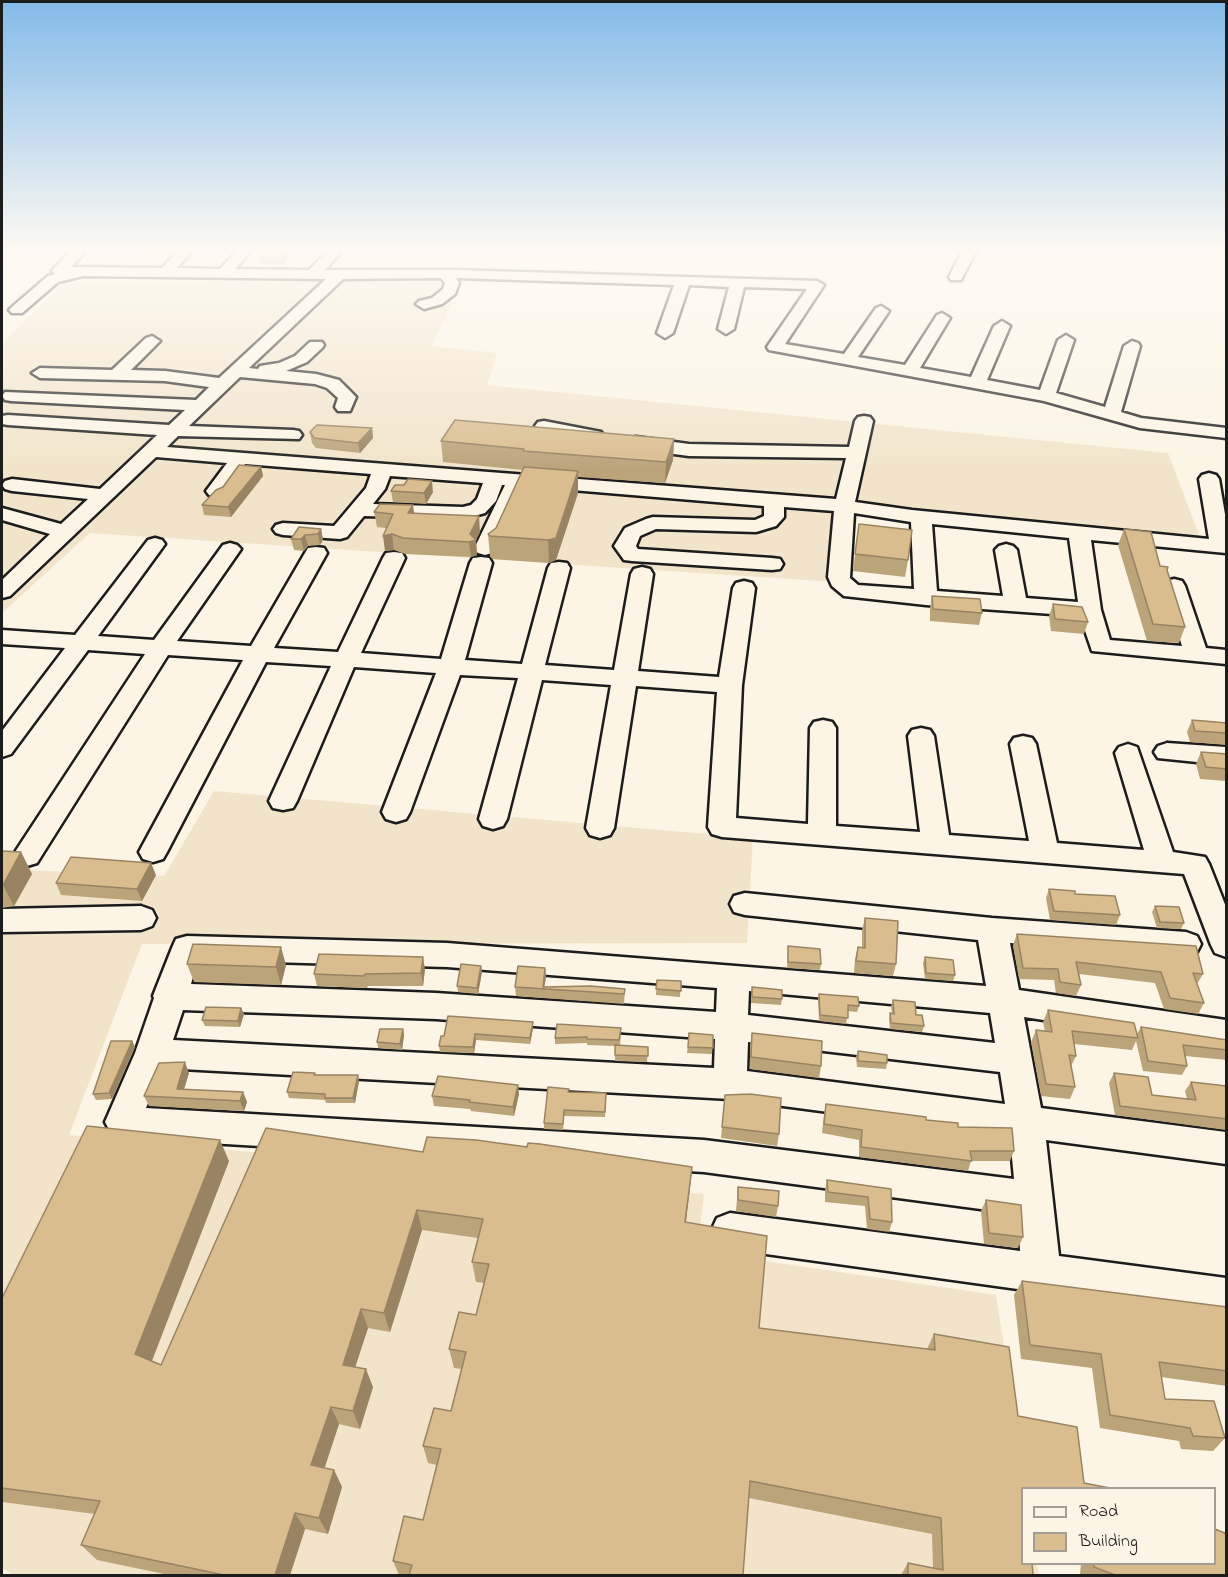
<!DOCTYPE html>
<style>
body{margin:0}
#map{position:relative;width:1228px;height:1577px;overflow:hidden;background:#fcf5e5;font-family:"Indie Flower",sans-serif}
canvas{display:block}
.frame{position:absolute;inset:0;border:3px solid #1c1c1c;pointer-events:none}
.legend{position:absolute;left:1021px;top:1487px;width:195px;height:78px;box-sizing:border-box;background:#fcf5e5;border:2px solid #a29e95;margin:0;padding:8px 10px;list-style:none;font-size:18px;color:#1c1c1c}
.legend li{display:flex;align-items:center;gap:12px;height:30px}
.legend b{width:30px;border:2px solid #a29e95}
</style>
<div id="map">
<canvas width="1228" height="1577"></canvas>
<div class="frame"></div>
<ul class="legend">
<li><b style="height:8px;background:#fcf5e5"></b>Road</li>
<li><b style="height:16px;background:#d9bd8e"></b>Building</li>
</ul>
</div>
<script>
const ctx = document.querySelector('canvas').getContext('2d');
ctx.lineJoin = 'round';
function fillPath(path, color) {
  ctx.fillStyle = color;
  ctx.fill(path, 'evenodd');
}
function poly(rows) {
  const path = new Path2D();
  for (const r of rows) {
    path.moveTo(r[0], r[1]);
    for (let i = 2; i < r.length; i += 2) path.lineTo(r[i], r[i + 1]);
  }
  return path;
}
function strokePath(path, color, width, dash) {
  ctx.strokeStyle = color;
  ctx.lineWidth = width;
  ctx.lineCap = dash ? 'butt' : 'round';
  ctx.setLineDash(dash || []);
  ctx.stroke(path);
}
fillPath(poly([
 [65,281,461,282,432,346,497,353,487,385,1168,453,1199,535,861,509,836,582,90,533,2,613,2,343],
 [214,791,753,838,747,943,142,944,69,1135,704,1194,697,1251,996,1295,1026,1488,1022,1488,1022,1564,1037,1564,1039,1575,15,1576,2,1568,2,869,164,876]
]), '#f2e4cb');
const minor = poly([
 [71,251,86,251,71,267,162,268,178,251,192,251,177,268,220,269,237,251,251,251,235,269,309,270,328,251,342,251,325,270,456,270,817,281,824,285,785,344,844,354,876,308,881,306,889,311,858,357,905,365,937,315,942,313,950,318,920,368,971,377,994,326,1002,321,1010,326,987,380,1040,390,1058,340,1066,335,1074,340,1056,393,1105,407,1124,346,1132,341,1138,343,1140,346,1121,412,1141,418,1226,428,1226,438,1140,428,1044,401,769,350,767,347,807,289,744,287,734,329,726,334,718,329,729,287,689,285,673,333,665,338,657,333,674,285,456,278,459,283,455,294,442,304,424,309,416,304,419,301,432,298,443,289,445,283,441,278,343,279,249,368,258,369,260,366,279,363,295,356,310,342,322,342,324,345,322,348,307,362,286,371,316,374,339,380,356,397,350,411,338,411,335,407,338,398,327,388,315,384,240,377,189,426,293,430,299,431,302,435,299,439,178,436,167,447,836,499,846,458,689,456,636,449,629,447,627,443,629,439,636,437,689,444,849,447,855,421,858,417,864,416,870,417,873,421,855,502,912,510,1209,539,1199,479,1202,475,1209,473,1216,475,1219,479,1226,520,1226,553,1091,540,1101,610,1110,640,1182,646,1163,586,1166,581,1174,579,1182,581,1185,586,1206,648,1226,650,1226,664,1092,651,1080,616,926,605,844,596,832,586,828,577,834,511,784,507,784,517,776,526,756,532,656,529,640,536,636,546,638,549,772,558,780,559,783,564,780,569,772,570,632,561,624,560,614,546,625,528,646,519,653,517,755,520,764,516,764,506,524,486,496,549,492,553,485,555,478,553,474,549,505,485,502,485,496,501,485,513,463,519,364,516,347,537,340,539,283,535,276,533,273,529,276,525,283,523,334,526,366,488,371,474,245,464,223,495,216,497,209,495,206,491,227,463,156,457,10,596,2,598,2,580,50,534,2,520,2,508,61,524,88,499,12,491,5,489,2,485,5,481,12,479,100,489,157,435,8,425,2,424,2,416,8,415,169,425,185,410,11,401,5,400,2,396,5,392,196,400,209,387,165,381,40,378,32,373,40,368,112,370,146,338,152,336,160,341,131,370,165,371,219,378,326,279,83,276,58,282,22,313,12,313,9,310,12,307,48,276,55,274,52,271,54,268,71,251],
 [390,476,483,483,477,499,471,505,463,507,373,504,385,489,390,476],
 [854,513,911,522,914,589,858,585,850,578,854,513],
 [932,524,1069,538,1078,602,1026,598,1017,550,1013,546,1006,544,999,546,995,550,1003,596,937,591,932,524],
 [962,251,976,251,961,280,951,280,949,277,962,251],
 [544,421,601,432,604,436,601,440,595,442,538,430,535,426,538,422,544,421],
 [155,538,162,540,165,544,98,636,154,640,223,545,230,543,237,545,241,549,177,641,251,646,305,553,308,548,316,547,324,548,327,553,274,648,338,652,383,558,386,553,394,552,402,553,405,558,361,653,441,659,470,563,473,558,481,557,489,558,492,563,465,660,522,664,548,568,551,563,559,562,567,563,570,568,545,665,614,670,631,574,634,569,642,567,650,569,653,574,638,671,719,677,733,588,736,583,744,581,752,583,755,588,742,685,736,818,808,824,810,728,814,722,823,720,832,722,836,728,836,826,920,832,908,736,912,730,921,728,930,730,934,736,949,835,1029,841,1010,744,1014,738,1023,736,1032,738,1036,744,1057,843,1144,850,1115,753,1119,747,1128,744,1137,747,1173,852,1205,857,1209,864,1226,907,1226,957,1215,953,1211,945,1184,874,722,837,712,834,708,827,717,692,636,686,614,828,610,835,600,838,590,835,586,828,611,685,542,680,507,819,503,826,493,829,483,826,479,819,518,678,460,675,410,812,406,819,396,822,386,819,382,812,436,673,354,667,297,801,293,808,283,810,273,808,269,801,331,666,266,662,167,852,163,859,153,862,143,859,139,852,243,660,168,655,37,863,27,866,17,863,13,856,17,849,145,654,88,650,11,754,2,757,2,731,65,648,2,644,2,630,75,635,148,540,155,538],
 [1167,743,1226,747,1226,765,1158,758,1154,752,1158,746,1167,743],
 [745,893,992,918,1186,932,1197,936,1201,944,1197,952,1186,956,1010,943,1019,990,1226,1020,1226,1048,1024,1017,1041,1108,1226,1132,1226,1164,1046,1140,1059,1256,1226,1278,1226,1318,730,1249,717,1244,711,1231,717,1218,730,1213,1020,1251,1018,1214,704,1172,123,1138,111,1133,105,1122,135,1053,154,998,153,996,172,948,176,939,187,936,447,943,986,986,978,940,745,915,734,912,730,904,734,896,745,893],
 [198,960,447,967,717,988,716,1012,436,993,191,984,198,960],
 [749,991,990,1013,995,1043,748,1015,749,991],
 [183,1010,436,1019,715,1039,714,1068,173,1040,183,1010],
 [748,1042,1000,1072,1005,1104,747,1071,748,1042],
 [163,1068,730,1099,1010,1136,1014,1179,704,1140,146,1108,163,1068],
 [141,906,152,910,156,918,152,926,141,930,2,932,2,909,141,906]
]);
strokePath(minor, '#1c1c1c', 5);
fillPath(minor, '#fcf5e5');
fillPath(poly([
 [157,251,176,251,171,255,158,255],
 [295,251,283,265,261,264,259,252],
 [372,428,373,438,360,453,316,448,312,443,310,432],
 [674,439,673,460,665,483,578,477,578,493,556,560,549,563,492,559,490,556,488,534,496,528,523,470,443,462,441,441],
 [261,467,263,476,231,517,204,515,202,505,223,487],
 [404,485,433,492,426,504,393,502,391,491],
 [374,512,414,513,480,532,476,540,477,555,471,557,405,554,394,550,385,551,386,528,377,527],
 [859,524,908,560,905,577,853,571],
 [321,529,323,540,320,545,308,546,304,551,294,550,291,539],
 [1124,529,1160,566,1167,570,1185,627,1179,643,1147,641,1118,545],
 [932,596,982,613,979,625,930,621,930,608],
 [1053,604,1088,622,1084,634,1051,631,1049,616],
 [1192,720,1227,723,1227,745,1190,742,1187,732],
 [1201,752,1227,754,1227,781,1200,779,1196,764],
 [2,851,21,852,32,874,14,906,2,908],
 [156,875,142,901,61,895,56,883],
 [1049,889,1120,915,1116,925,1050,920,1046,898],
 [1155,906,1184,923,1181,929,1157,928,1152,912],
 [865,918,896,964,893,976,854,973,855,959,858,947,862,948,862,930],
 [1017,934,1203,974,1197,984,1204,1003,1198,1014,1164,1009,1155,983,1079,974,1081,985,1076,996,1056,993,1054,980,1019,979,1013,945],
 [788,946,821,964,820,970,787,968],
 [925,957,955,975,953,981,925,979,923,963],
 [187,964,286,965,281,985,194,982],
 [545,968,546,977,544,987,625,989,624,1004,516,996,515,987],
 [425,969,423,986,368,986,367,988,317,986,314,974],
 [482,972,478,994,458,992,457,986],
 [657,980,681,981,680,997,656,995],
 [752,987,782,999,781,1005,751,1003],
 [819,994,859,1006,857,1012,848,1011,846,1024,819,1021,818,1000],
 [893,1000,924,1026,922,1032,890,1029,889,1019,890,1013,892,1014,891,1006],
 [241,1008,244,1014,240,1027,205,1026,202,1020],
 [1048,1010,1137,1034,1141,1027,1227,1040,1227,1060,1185,1056,1187,1066,1182,1075,1143,1071,1136,1041,1132,1050,1074,1044,1076,1056,1071,1066,1075,1087,1070,1099,1041,1096,1031,1042,1036,1030,1045,1032,1043,1022],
 [533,1022,533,1028,530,1044,476,1040,474,1053,440,1052,439,1046,444,1036],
 [403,1029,404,1035,402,1050,378,1048,377,1042],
 [689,1033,713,1035,712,1054,687,1053],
 [752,1033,821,1066,819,1078,750,1069,750,1045],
 [621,1034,620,1045,648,1047,647,1062,615,1061,615,1046,587,1045,587,1043,555,1044,555,1038],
 [132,1041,135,1047,112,1099,96,1100,93,1094],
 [858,1051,887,1063,886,1069,857,1067,856,1057],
 [189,1073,184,1089,243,1092,247,1102,244,1111,149,1106,144,1096],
 [315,1073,316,1075,359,1081,355,1103,326,1103,325,1100,289,1098,287,1092],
 [1114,1073,1152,1095,1187,1099,1185,1091,1191,1082,1227,1086,1227,1131,1226,1130,1115,1115,1109,1083],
 [518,1085,519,1094,514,1116,471,1111,470,1109,434,1106,432,1096],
 [569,1092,606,1093,605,1117,564,1116,563,1130,544,1129,544,1123],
 [725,1095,779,1134,777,1146,721,1138],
 [826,1104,926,1120,958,1127,1014,1151,1010,1161,971,1161,968,1171,859,1157,859,1140,822,1133,824,1114],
 [527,1147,692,1167,686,1223,759,1328,927,1349,934,1334,1023,1488,1033,1575,901,1575,908,1563,933,1568,932,1534,749,1498,743,1575,399,1575,393,1561,423,1520,437,1465,428,1463,423,1446,451,1411,462,1369,454,1368,449,1349,476,1315,484,1283,476,1282,472,1262,478,1238,422,1230,390,1332,368,1328,355,1367,373,1387,360,1429,339,1424,324,1468,334,1470,342,1487,328,1534,305,1529,290,1575,169,1575,97,1560,81,1545,95,1514,2,1502,2,1298,229,1161,152,1361,161,1365,423,1152],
 [827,1180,891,1189,892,1222,889,1232,867,1229,865,1206,825,1202,825,1190],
 [738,1187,778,1206,776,1217,736,1211],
 [986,1200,1023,1237,1018,1248,984,1244,981,1211],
 [1022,1281,1227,1307,1227,1386,1161,1377,1165,1399,1225,1438,1213,1451,1181,1449,1179,1441,1100,1428,1092,1368,1021,1359,1014,1295],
 [1081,1563,1215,1563,1227,1575,1080,1575]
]), '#bba37a');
fillPath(poly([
 [170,251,176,251,171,255],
 [282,251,295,251,283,265,280,252],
 [372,428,373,438,360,453,358,443],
 [674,439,673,460,665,483,666,462],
 [261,467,263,476,231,517,228,507],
 [578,471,578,493,556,560,549,563,548,540],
 [432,481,433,492,426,504,424,493],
 [413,505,415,520,408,513],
 [479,516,480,532,476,540,477,555,471,557,469,542,470,534],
 [321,529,323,540,320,545,318,534],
 [392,534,394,550,385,551,383,536],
 [305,535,308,546,304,551,301,539],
 [21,852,32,874,14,906,3,885],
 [151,863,156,875,142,901,137,889],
 [281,947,286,965,281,985,276,967],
 [423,957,425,969,423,986,421,973],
 [481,966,482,972,478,994,477,988],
 [545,968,546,977,544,989,543,989],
 [241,1008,244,1014,240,1027,238,1021],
 [533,1022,533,1028,530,1044,530,1038],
 [403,1029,404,1035,402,1050,400,1044],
 [475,1034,476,1040,474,1053,473,1047],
 [132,1041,135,1047,112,1099,109,1093],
 [185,1062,189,1073,181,1099,177,1089],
 [358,1075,359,1081,355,1103,353,1098],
 [518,1085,519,1094,514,1116,513,1107],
 [243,1092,247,1102,244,1111,240,1101],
 [220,1140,229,1161,147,1373,135,1354],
 [692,1167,690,1188,683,1243,685,1222],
 [417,1210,422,1230,390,1332,384,1313],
 [361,1309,368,1328,350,1383,343,1365],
 [366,1369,373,1387,360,1429,353,1411],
 [331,1407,339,1424,320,1482,311,1465],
 [334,1470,342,1487,328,1534,319,1518],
 [295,1513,305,1529,290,1575,275,1575]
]), '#988463');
const building = poly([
 [259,251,282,251,280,252,259,252,259,251],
 [455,420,674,439,666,462,523,451,524,449,441,441,455,420],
 [317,425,372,428,358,443,314,438,310,432,317,425],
 [239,465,261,467,228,507,202,505,216,490,223,487,239,465],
 [524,467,578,471,556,538,548,540,490,536,488,534,496,528,524,467],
 [408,479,432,481,424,493,391,491,395,485,404,485,408,479],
 [380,504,413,505,408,513,479,516,470,534,476,540,469,542,403,538,392,534,383,536,393,514,374,512,380,504],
 [859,524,912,530,908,560,855,554,859,524],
 [299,527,321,529,318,534,305,535,301,539,291,539,299,527],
 [1124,529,1151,532,1160,566,1168,567,1167,570,1185,627,1153,624,1124,529],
 [932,596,980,599,982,613,933,609,932,596],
 [1053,604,1082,607,1088,622,1055,619,1053,604],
 [1192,720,1227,723,1227,733,1195,731,1192,720],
 [1201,752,1227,754,1227,769,1206,767,1201,752],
 [2,851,21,852,3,885,2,885,2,851],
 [71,857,151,863,137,889,56,883,71,857],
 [1049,889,1075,891,1075,894,1115,896,1120,915,1054,911,1049,889],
 [1155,906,1179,907,1184,923,1160,922,1155,906],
 [865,918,898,921,896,964,856,961,858,947,865,948,865,918],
 [1017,934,1196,946,1203,974,1193,973,1204,1003,1170,998,1161,972,1076,962,1081,985,1060,982,1058,969,1023,968,1017,934],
 [193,944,281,947,276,967,187,964,193,944],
 [788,946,820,949,821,964,788,962,788,946],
 [319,954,423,957,421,973,365,974,364,976,314,974,319,954],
 [925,957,953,960,955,975,926,973,925,957],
 [461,964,481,966,477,988,457,986,461,964],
 [518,966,545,968,543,987,591,986,625,989,624,994,515,987,518,966],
 [657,980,681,981,681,991,656,989,657,980],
 [752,987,782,990,782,999,752,997,752,987],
 [819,994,858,997,859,1006,848,1005,848,1018,820,1015,819,994],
 [893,1000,915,1002,916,1015,922,1015,924,1026,891,1023,890,1013,894,1014,893,1000],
 [206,1007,241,1008,238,1021,202,1020,206,1007],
 [1048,1010,1134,1023,1138,1038,1072,1031,1076,1056,1069,1055,1075,1087,1046,1084,1036,1030,1052,1032,1048,1010],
 [448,1016,533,1022,530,1038,475,1034,473,1047,439,1046,441,1036,444,1036,448,1016],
 [557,1024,621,1028,619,1040,587,1039,587,1037,555,1038,557,1024],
 [1141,1027,1227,1040,1227,1050,1183,1045,1187,1066,1148,1061,1141,1027],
 [380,1029,403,1029,400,1044,377,1042,380,1029],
 [689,1033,713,1035,713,1048,688,1047,689,1033],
 [752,1033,822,1041,821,1066,751,1057,752,1033],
 [111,1041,132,1041,109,1093,93,1094,111,1041],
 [615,1045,648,1047,648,1056,615,1055,615,1045],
 [858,1051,887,1055,887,1063,858,1061,858,1051],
 [185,1062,177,1089,243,1092,240,1101,144,1096,159,1063,185,1062],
 [293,1072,315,1073,314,1075,358,1075,353,1098,325,1098,325,1094,287,1092,293,1072],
 [1114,1073,1148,1077,1152,1095,1196,1100,1191,1082,1227,1086,1227,1119,1120,1106,1114,1073],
 [438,1076,518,1085,513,1107,469,1102,470,1100,432,1096,438,1076],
 [548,1087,569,1089,568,1092,606,1093,605,1112,564,1110,563,1124,544,1123,548,1087],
 [750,1094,781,1098,779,1134,722,1127,725,1095,750,1094],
 [826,1104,926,1117,926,1120,958,1123,958,1127,1012,1128,1014,1151,970,1151,972,1161,861,1147,862,1130,824,1124,826,1104],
 [87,1126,220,1140,135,1354,161,1365,266,1128,423,1152,427,1137,476,1140,527,1147,528,1143,540,1144,692,1167,685,1222,767,1236,759,1328,935,1350,934,1334,1009,1347,1018,1416,1077,1427,1084,1483,1110,1488,1023,1488,1023,1563,1032,1563,1033,1575,908,1575,908,1563,943,1570,941,1518,750,1481,743,1575,409,1575,412,1565,393,1561,404,1516,423,1520,441,1449,423,1446,434,1408,451,1411,466,1352,449,1349,459,1312,476,1315,489,1264,472,1262,483,1219,417,1210,384,1313,361,1309,343,1365,366,1369,353,1411,331,1407,311,1465,334,1470,319,1518,295,1513,275,1575,224,1575,81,1545,100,1501,2,1488,2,1298,87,1126],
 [827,1180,891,1189,892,1222,870,1219,868,1197,828,1192,827,1180],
 [738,1187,779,1191,778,1206,738,1200,738,1187],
 [986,1200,1021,1205,1023,1237,989,1233,986,1200],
 [1022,1281,1227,1307,1227,1371,1159,1362,1165,1399,1214,1401,1225,1438,1193,1436,1190,1428,1110,1415,1101,1354,1030,1345,1022,1281],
 [1215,1529,1227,1534,1227,1575,1115,1575,1094,1567,1094,1563,1215,1563,1215,1529]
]);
fillPath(building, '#d9bd8e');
strokePath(building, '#988463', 1.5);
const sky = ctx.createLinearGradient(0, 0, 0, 472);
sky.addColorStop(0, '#83bae9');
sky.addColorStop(0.53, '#fefaf3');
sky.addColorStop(1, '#fefaf300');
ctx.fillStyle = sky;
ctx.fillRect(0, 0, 1228, 472);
</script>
